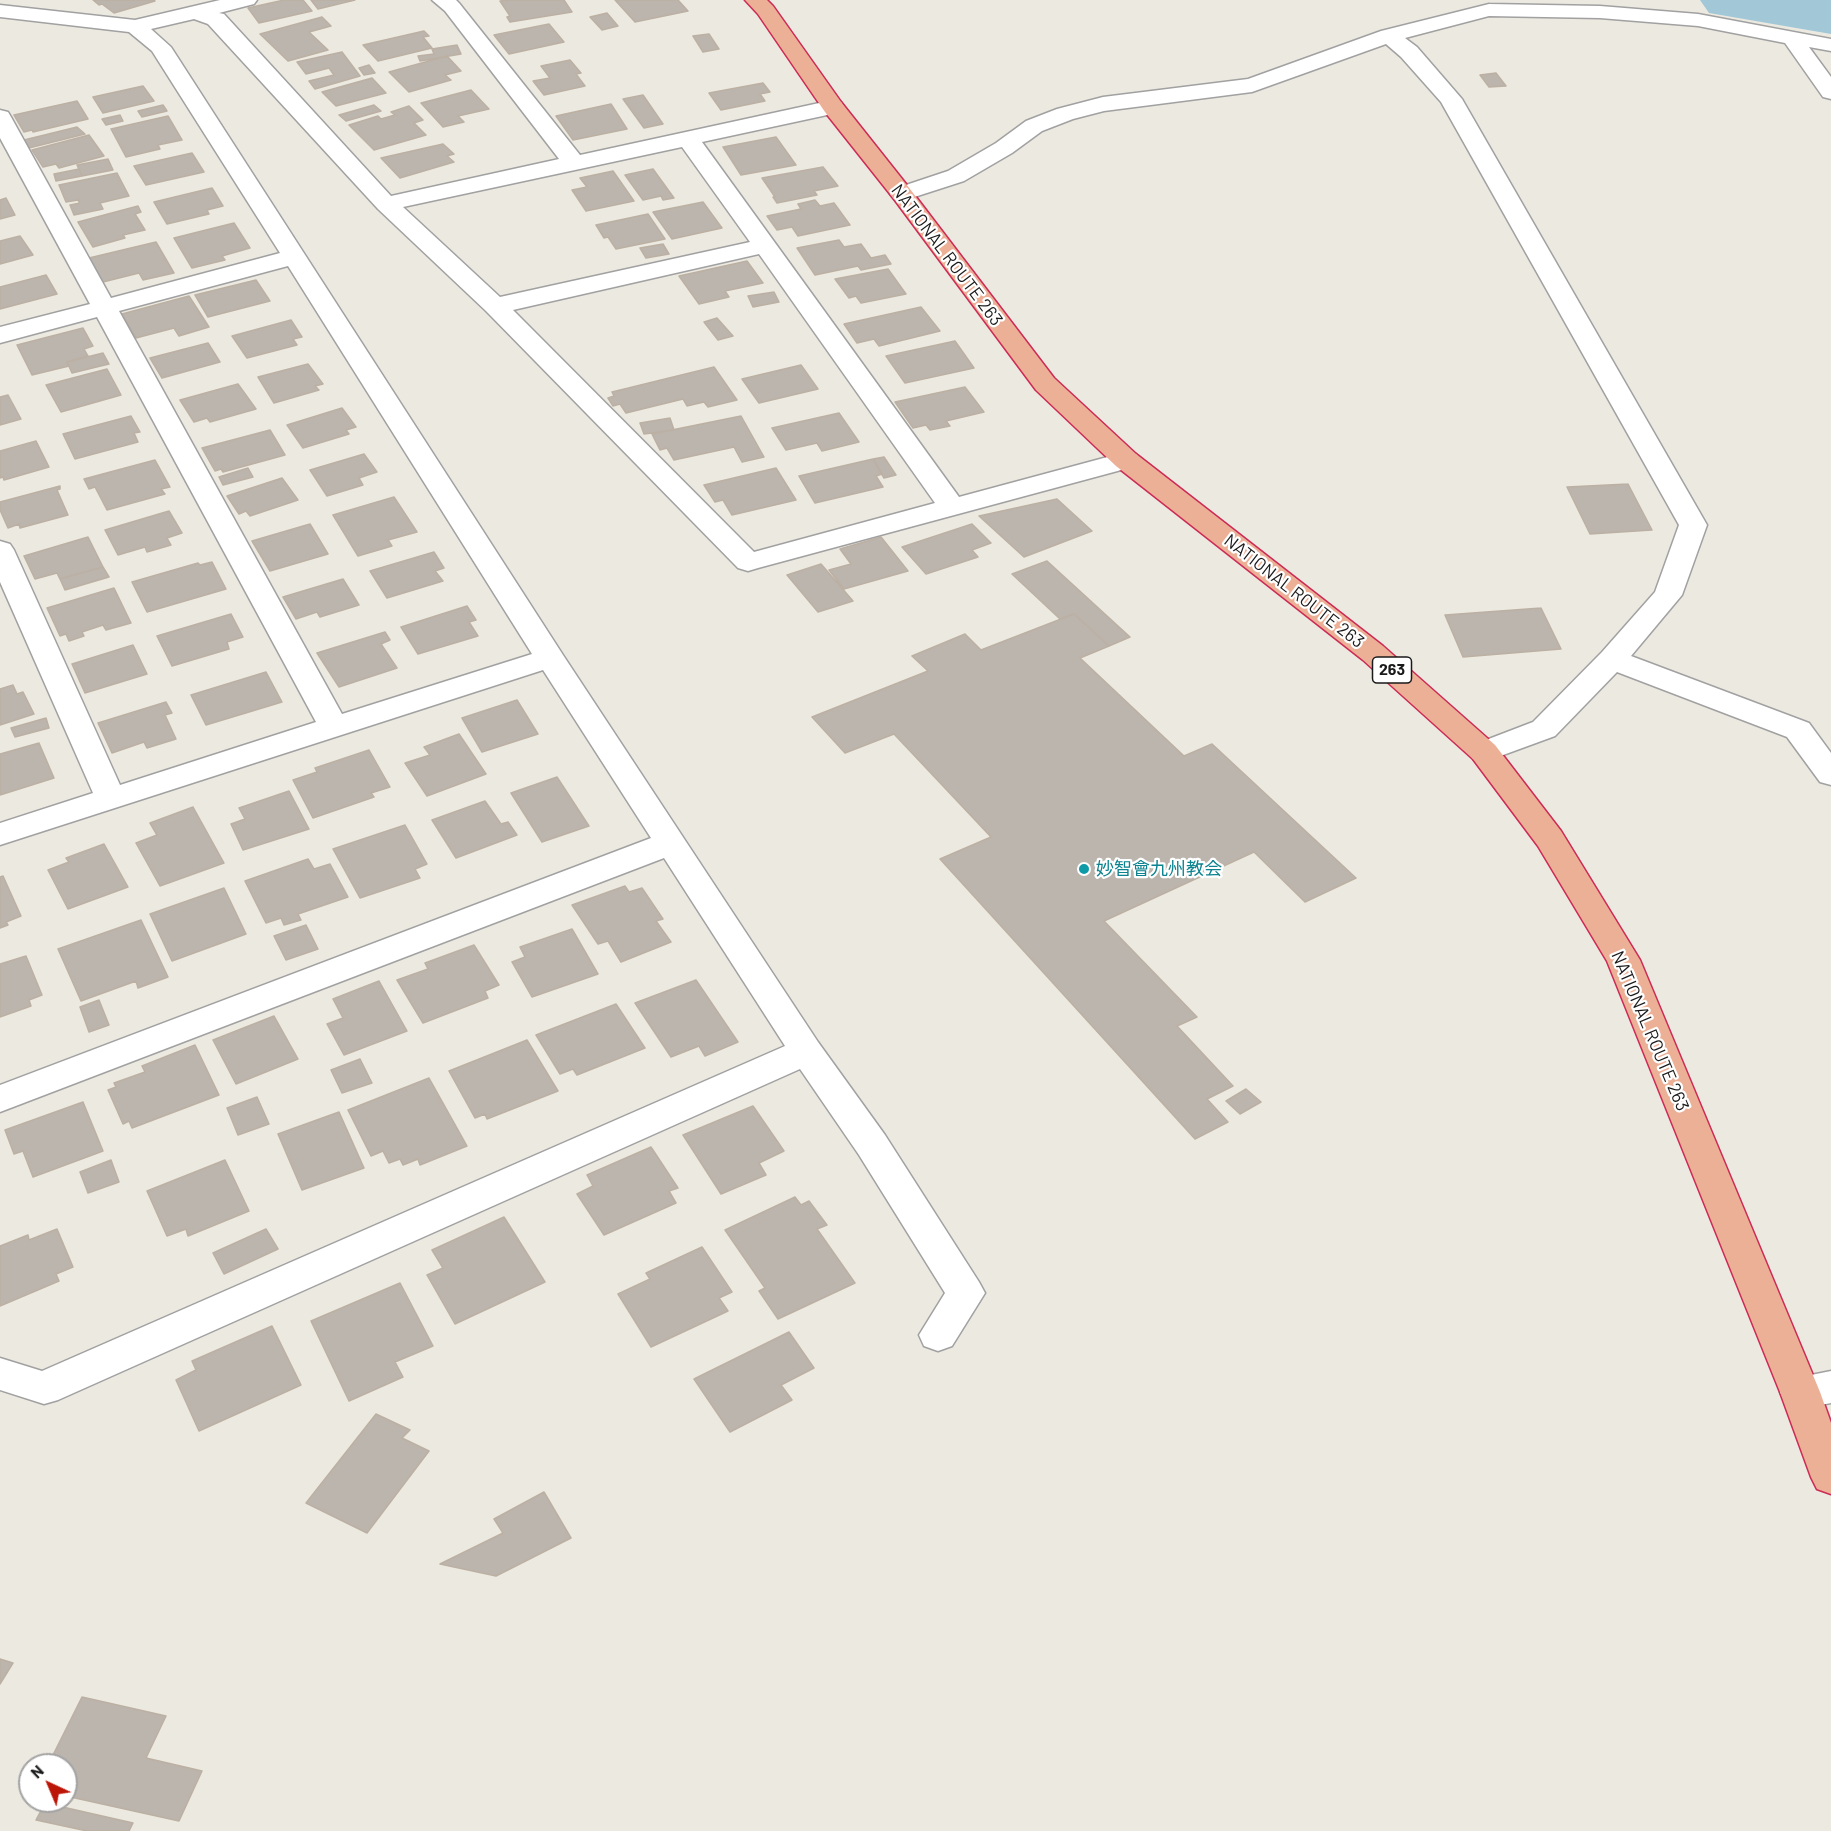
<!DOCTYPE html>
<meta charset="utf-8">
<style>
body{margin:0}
#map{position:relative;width:1831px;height:1831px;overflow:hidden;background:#ece9e0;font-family:Barlow,sans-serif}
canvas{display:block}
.north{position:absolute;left:18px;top:1753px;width:60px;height:60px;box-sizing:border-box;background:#fff;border:2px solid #a3a3a3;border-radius:50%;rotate:316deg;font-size:16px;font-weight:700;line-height:24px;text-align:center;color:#1a1a1a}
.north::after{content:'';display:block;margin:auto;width:21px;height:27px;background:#bc1609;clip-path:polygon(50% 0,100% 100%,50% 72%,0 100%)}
</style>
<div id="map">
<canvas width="1831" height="1831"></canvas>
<div class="north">N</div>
</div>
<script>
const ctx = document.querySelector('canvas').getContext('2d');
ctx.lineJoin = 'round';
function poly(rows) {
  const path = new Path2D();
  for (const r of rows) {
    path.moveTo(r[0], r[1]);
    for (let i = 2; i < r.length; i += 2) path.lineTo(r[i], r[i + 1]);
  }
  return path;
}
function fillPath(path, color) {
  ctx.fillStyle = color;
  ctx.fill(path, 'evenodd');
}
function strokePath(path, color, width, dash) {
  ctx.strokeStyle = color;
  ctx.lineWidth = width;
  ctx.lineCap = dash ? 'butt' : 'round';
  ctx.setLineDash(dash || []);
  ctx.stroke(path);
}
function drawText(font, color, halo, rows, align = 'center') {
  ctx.font = font + ' Barlow,"Noto Sans JP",sans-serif';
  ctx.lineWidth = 4.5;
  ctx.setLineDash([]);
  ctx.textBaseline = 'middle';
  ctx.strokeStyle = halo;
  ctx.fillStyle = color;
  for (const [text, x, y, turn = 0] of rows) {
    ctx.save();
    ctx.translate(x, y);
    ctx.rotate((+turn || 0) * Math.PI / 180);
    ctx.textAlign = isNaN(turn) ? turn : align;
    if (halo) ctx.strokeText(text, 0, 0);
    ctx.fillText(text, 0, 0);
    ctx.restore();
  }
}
fillPath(poly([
 [1700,0,1831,0,1831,34,1709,13,1700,0]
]), '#a2c8d8');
const building = poly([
 [93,0,153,0,155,1,114,13,102,4,99,5,93,0],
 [284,0,303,0,312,11,259,23,248,8,284,0],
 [311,0,355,0,318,9,311,0],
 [508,0,564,0,572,12,510,22,507,17,510,16,500,1,508,0],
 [615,0,678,0,688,11,635,22,615,0],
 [607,13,618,26,602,30,590,17,607,13],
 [322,17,331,26,309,32,328,50,288,61,260,34,322,17],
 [549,24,564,42,509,54,494,35,549,24],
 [424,31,429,36,423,37,432,48,378,61,363,45,424,31],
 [709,34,719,49,703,52,693,36,709,34],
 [457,45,461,54,420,61,418,56,434,54,432,49,457,45],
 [342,52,360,76,315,89,309,81,334,75,329,68,306,74,297,62,342,52],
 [447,56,461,71,445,75,451,80,409,92,389,72,447,56],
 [570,60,581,73,576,74,585,86,544,95,533,81,550,78,541,66,570,60],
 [369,65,375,73,364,75,359,68,369,65],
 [1496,73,1506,86,1489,87,1480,75,1496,73],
 [372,78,386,93,336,106,322,92,372,78],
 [763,83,770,92,760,94,765,101,721,110,709,93,763,83],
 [143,86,154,101,103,113,93,97,143,86],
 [471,90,489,109,458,116,464,122,443,127,421,103,471,90],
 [643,95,663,124,644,128,623,99,643,95],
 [77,101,88,119,33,132,32,130,24,132,14,115,77,101],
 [611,104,627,129,573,140,556,116,611,104],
 [163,105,167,111,142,117,138,111,163,105],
 [374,105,381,111,346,121,339,115,374,105],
 [409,106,423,120,414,123,426,135,374,150,349,125,378,116,381,119,395,115,391,112,409,106],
 [120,115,123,121,106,125,102,119,120,115],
 [168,116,182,140,158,145,160,149,126,157,111,129,168,116],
 [77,127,85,134,29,148,24,140,77,127],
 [89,135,104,156,59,168,56,164,43,167,32,150,89,135],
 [776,137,796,165,741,175,723,147,776,137],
 [443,144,454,154,447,156,454,162,400,178,381,158,443,144],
 [192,153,204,172,146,185,134,166,192,153],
 [108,159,113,170,82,176,77,165,108,159],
 [823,167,838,186,814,191,817,195,777,203,773,197,775,197,762,178,823,167],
 [79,169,82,176,56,181,54,174,79,169],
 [653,169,674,198,663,200,661,196,643,200,625,175,653,169],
 [613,171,634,201,586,211,572,190,587,187,580,178,613,171],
 [117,173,129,196,100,203,103,209,74,215,70,205,80,203,78,200,66,202,59,185,117,173],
 [212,188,223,206,207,210,209,214,167,224,154,202,212,188],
 [6,198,15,215,0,219,0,200,6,198],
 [815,200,820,206,834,203,850,225,798,236,792,227,777,230,767,216,801,209,798,204,815,200],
 [703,202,722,228,672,239,653,212,703,202],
 [138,206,141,212,135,214,145,230,123,235,125,238,93,247,78,222,138,206],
 [648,214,665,239,616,249,608,237,604,238,596,225,648,214],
 [234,223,250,248,222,256,225,260,192,268,174,238,234,223],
 [20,236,33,255,0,264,0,241,20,236],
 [839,240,844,247,861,244,871,258,885,255,891,264,861,270,858,266,815,275,797,248,839,240],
 [156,242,174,273,143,280,139,273,103,282,89,258,156,242],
 [663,244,669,254,646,258,640,248,663,244],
 [747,261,763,283,725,291,729,297,699,304,679,276,747,261],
 [888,269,906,294,861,303,856,296,849,298,835,279,888,269],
 [46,275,57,294,0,309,0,287,46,275],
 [256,280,270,301,208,317,195,295,256,280],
 [774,292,779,302,753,307,748,296,774,292],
 [189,296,209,327,179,336,174,328,136,338,122,314,189,296],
 [921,307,940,331,879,346,874,339,857,343,844,324,921,307],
 [717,318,733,336,718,340,704,322,717,318],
 [291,320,302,337,293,339,297,345,247,358,232,336,291,320],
 [83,328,93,346,84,349,88,356,67,362,69,366,32,375,17,345,83,328],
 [955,341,974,368,905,383,886,356,955,341],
 [208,343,220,362,162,378,150,358,208,343],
 [103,353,109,364,72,373,67,362,103,353],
 [308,364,323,384,315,386,319,390,274,403,258,377,308,364],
 [801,365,818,389,759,403,742,379,801,365],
 [714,367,737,400,708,407,704,402,687,406,683,399,626,413,620,404,613,406,608,398,614,396,612,392,714,367],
 [107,369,121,395,61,412,46,385,107,369],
 [238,384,256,409,210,422,207,418,194,422,180,400,238,384],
 [965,387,984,412,946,421,950,426,930,430,926,425,913,428,895,402,965,387],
 [8,395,21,419,0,425,0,397,8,395],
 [342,408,356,427,346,430,349,434,303,448,287,425,342,408],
 [839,413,859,442,822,451,817,443,786,450,772,428,839,413],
 [131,416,140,432,134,433,138,442,75,459,63,434,131,416],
 [741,416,764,457,742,462,734,447,674,460,667,448,660,450,652,434,741,416],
 [670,418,674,430,644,434,640,423,670,418],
 [270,430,285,455,223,472,221,469,215,471,202,448,270,430],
 [36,441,49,467,4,480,3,477,0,478,0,451,36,441],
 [364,454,377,472,359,478,363,485,327,496,310,470,364,454],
 [884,457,896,475,884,478,873,459,884,457],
 [873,459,882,474,876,476,883,487,815,503,799,476,873,459],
 [155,460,170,487,161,489,165,494,107,510,95,487,89,489,84,479,155,460],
 [248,468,253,477,223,485,219,477,248,468],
 [776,468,796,500,732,515,723,500,715,502,704,485,776,468],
 [282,478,298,500,250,516,246,511,239,514,227,496,282,478],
 [1628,484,1652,530,1590,534,1567,487,1628,484],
 [60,486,60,489,57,490,68,515,20,528,19,524,8,528,0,510,0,502,60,486],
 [394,497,417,532,388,540,392,546,358,556,333,515,394,497],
 [1057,499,1092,531,1024,557,979,516,1057,499],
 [169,511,182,533,167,538,171,545,147,552,145,547,118,555,105,530,169,511],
 [310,524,328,554,270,571,252,541,310,524],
 [972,524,991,543,972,550,978,557,926,574,902,547,972,524],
 [88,537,103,567,60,579,57,573,35,579,24,556,88,537],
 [881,537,908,571,844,589,829,570,851,564,840,549,881,537],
 [434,552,444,568,435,571,443,581,387,598,370,571,434,552],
 [1047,561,1130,637,1109,646,1074,614,1060,619,1012,574,1047,561],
 [212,562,226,589,147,612,132,582,198,563,200,565,212,562],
 [821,564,853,601,818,612,787,575,821,564],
 [103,567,109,577,65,590,60,579,103,567],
 [343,579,359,605,320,617,317,612,296,619,283,597,343,579],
 [114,588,131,623,106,630,103,625,82,632,84,636,69,641,66,634,60,636,47,608,114,588],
 [467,606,476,620,469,622,478,636,418,654,401,627,467,606],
 [1541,608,1561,649,1463,657,1445,615,1541,608],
 [231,614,243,637,227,642,229,649,172,666,157,636,231,614],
 [1074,614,1109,646,1080,658,1184,756,1212,744,1356,878,1305,902,1254,852,1104,921,1197,1017,1177,1026,1233,1086,1207,1099,1228,1122,1195,1139,940,859,991,837,894,734,845,753,812,717,928,671,912,656,965,634,981,650,1074,614],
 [385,632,390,640,381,644,397,668,339,687,317,653,385,632],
 [133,645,147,674,85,693,72,664,133,645],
 [266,672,282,702,206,725,191,695,266,672],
 [13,685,17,694,23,692,34,714,0,725,0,689,13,685],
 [517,700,538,734,482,752,462,718,517,700],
 [166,702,172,713,165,715,176,739,147,748,144,742,112,753,98,723,166,702],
 [46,718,49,728,15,737,11,728,46,718],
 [459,734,486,774,427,796,405,763,430,755,424,747,459,734],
 [39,743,54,778,0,795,0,754,39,743],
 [369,750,390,787,371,793,374,797,313,818,293,780,317,772,315,768,369,750],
 [557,777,589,826,542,842,511,793,557,777],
 [289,791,309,829,243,850,231,824,245,819,239,808,289,791],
 [485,801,501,824,508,822,517,835,456,858,432,820,485,801],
 [193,807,224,863,160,886,136,843,157,835,150,823,193,807],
 [405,825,427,864,415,869,420,878,360,898,333,849,405,825],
 [104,844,128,887,68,909,48,870,69,862,66,858,104,844],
 [308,859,314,869,330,864,348,897,298,914,301,920,284,925,281,918,266,923,245,881,308,859],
 [3,876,21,916,6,922,8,925,0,928,0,877,3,876],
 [625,886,629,892,642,888,663,919,656,921,671,942,621,962,608,941,598,944,572,905,625,886],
 [224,888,246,934,172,961,150,914,224,888],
 [141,920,168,977,138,988,136,981,81,1001,58,949,141,920],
 [306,925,318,949,286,960,274,936,306,925],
 [572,929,598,974,532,997,512,962,525,957,520,947,572,929],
 [474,945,499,985,485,991,488,998,423,1023,397,980,428,969,425,963,474,945],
 [26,956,42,995,29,1000,31,1006,0,1017,0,964,26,956],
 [696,980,738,1042,705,1056,699,1046,671,1057,635,1003,696,980],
 [379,981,407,1031,344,1055,327,1024,343,1018,333,999,379,981],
 [99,1000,109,1025,89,1032,80,1007,99,1000],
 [616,1004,645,1048,577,1075,573,1069,560,1074,536,1035,616,1004],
 [274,1016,298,1059,236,1084,213,1040,274,1016],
 [527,1040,558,1091,487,1119,485,1114,475,1118,449,1071,527,1040],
 [195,1045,219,1095,132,1128,129,1121,123,1124,108,1090,116,1087,114,1083,145,1072,142,1066,195,1045],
 [360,1059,372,1083,342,1093,331,1070,360,1059],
 [429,1078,467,1146,420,1165,418,1159,403,1165,400,1159,389,1163,383,1151,371,1156,348,1110,429,1078],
 [1246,1089,1261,1102,1240,1114,1226,1101,1246,1089],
 [257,1097,269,1124,238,1135,227,1108,257,1097],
 [83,1102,103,1151,33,1177,23,1151,14,1154,5,1130,83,1102],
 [753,1106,784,1151,759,1163,766,1175,721,1194,683,1135,753,1106],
 [339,1112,364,1168,302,1190,278,1134,339,1112],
 [651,1147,678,1188,669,1191,676,1203,604,1235,577,1194,593,1186,587,1175,651,1147],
 [111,1160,119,1182,88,1193,80,1172,111,1160],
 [225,1160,249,1211,188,1236,186,1229,167,1236,147,1191,225,1160],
 [795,1197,801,1205,809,1201,827,1225,817,1229,855,1283,778,1319,759,1291,765,1288,725,1230,795,1197],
 [504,1217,545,1282,455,1324,427,1275,443,1268,432,1250,504,1217],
 [57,1229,73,1267,56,1274,59,1281,0,1306,0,1246,28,1235,29,1240,57,1229],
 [266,1229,278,1249,224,1274,213,1253,266,1229],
 [702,1247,732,1292,719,1298,728,1311,651,1347,618,1294,650,1279,646,1273,702,1247],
 [400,1283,433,1346,395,1362,403,1377,349,1401,311,1321,400,1283],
 [272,1326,301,1385,199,1431,176,1380,196,1370,192,1361,272,1326],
 [789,1332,814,1368,781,1385,792,1400,730,1432,694,1379,789,1332],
 [376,1414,410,1430,402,1438,429,1451,367,1533,306,1503,376,1414],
 [544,1492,571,1538,496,1576,440,1564,503,1533,494,1519,544,1492],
 [0,1659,13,1663,0,1684,0,1659],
 [82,1697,166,1716,146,1758,202,1771,179,1821,66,1796,66,1772,69,1766,50,1761,82,1697],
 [45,1803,133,1823,129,1831,87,1831,36,1820,45,1803]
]);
fillPath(building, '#bcb5ad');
strokePath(building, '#bcb0a3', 1.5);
const minor = poly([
 [220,0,257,0,254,4,219,13,224,14,391,196,559,159,445,11,432,0,456,0,459,3,580,155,833,100,841,102,844,107,841,112,702,142,959,497,1126,452,1136,454,1140,460,1136,466,758,568,748,571,738,568,486,311,378,209,208,24,194,19,151,29,171,47,563,655,818,1042,885,1135,979,1282,985,1293,952,1346,938,1351,924,1346,919,1335,945,1293,859,1155,800,1069,58,1400,44,1404,0,1390,0,1358,42,1371,785,1046,664,858,0,1112,0,1085,651,838,543,670,0,845,0,823,93,793,0,582,0,541,10,544,14,550,120,785,316,722,97,317,0,343,0,327,90,304,0,138,0,110,8,112,11,117,111,298,280,253,152,51,129,32,0,17,0,5,135,20,220,0],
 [682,147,750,242,500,297,403,207,682,147],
 [759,254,935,503,754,552,513,310,759,254],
 [288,266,532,654,342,714,119,311,288,266],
 [1489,4,1600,6,1698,14,1831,39,1831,51,1809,47,1831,77,1831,99,1823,97,1785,43,1698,26,1600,18,1489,16,1405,38,1417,47,1462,99,1707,525,1682,595,1631,656,1809,723,1831,753,1831,785,1820,782,1787,737,1617,672,1555,736,1484,762,1473,759,1469,752,1473,745,1533,722,1602,652,1655,592,1679,525,1441,102,1401,57,1386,44,1252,92,1104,111,1073,119,1042,131,1012,153,964,181,902,201,894,199,890,194,894,189,948,171,996,143,1026,121,1057,109,1103,97,1248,79,1381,31,1489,4],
 [1831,1371,1831,1403,1800,1409,1786,1404,1780,1392,1786,1380,1831,1371]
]);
const trunk = poly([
 [745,0,767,0,773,6,841,102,910,189,1054,378,1136,454,1383,646,1495,745,1561,831,1640,960,1820,1392,1831,1423,1831,1494,1817,1489,1811,1477,1780,1392,1607,961,1538,846,1473,759,1363,660,1116,466,1036,390,894,199,825,112,758,14,745,0]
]);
strokePath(minor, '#a1a1a1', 3);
strokePath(trunk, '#cc2b56', 3);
fillPath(minor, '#fff');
fillPath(trunk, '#ecb097');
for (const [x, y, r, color] of [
 [1084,869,6,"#0f9aa8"]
]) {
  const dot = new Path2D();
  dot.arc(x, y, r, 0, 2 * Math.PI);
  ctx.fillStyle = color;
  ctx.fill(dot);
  strokePath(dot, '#fff', 2);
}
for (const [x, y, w] of [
 [1392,670,39]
]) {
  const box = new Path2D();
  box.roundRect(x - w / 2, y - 13, w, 26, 4.5);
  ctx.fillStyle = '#fff';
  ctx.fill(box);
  strokePath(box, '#1a1a1a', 1.5);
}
drawText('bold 16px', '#1a1a1a', null, [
 ["263",1392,670]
]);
drawText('18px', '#1a1a1a', '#fff', [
 ["NATIONAL ROUTE 263",947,255,53],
 ["NATIONAL ROUTE 263",1294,591,38],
 ["NATIONAL ROUTE 263",1650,1031,67]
]);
drawText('18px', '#0d838f', '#fff', [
 ["妙智會九州教会",1096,869]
], 'left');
</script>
